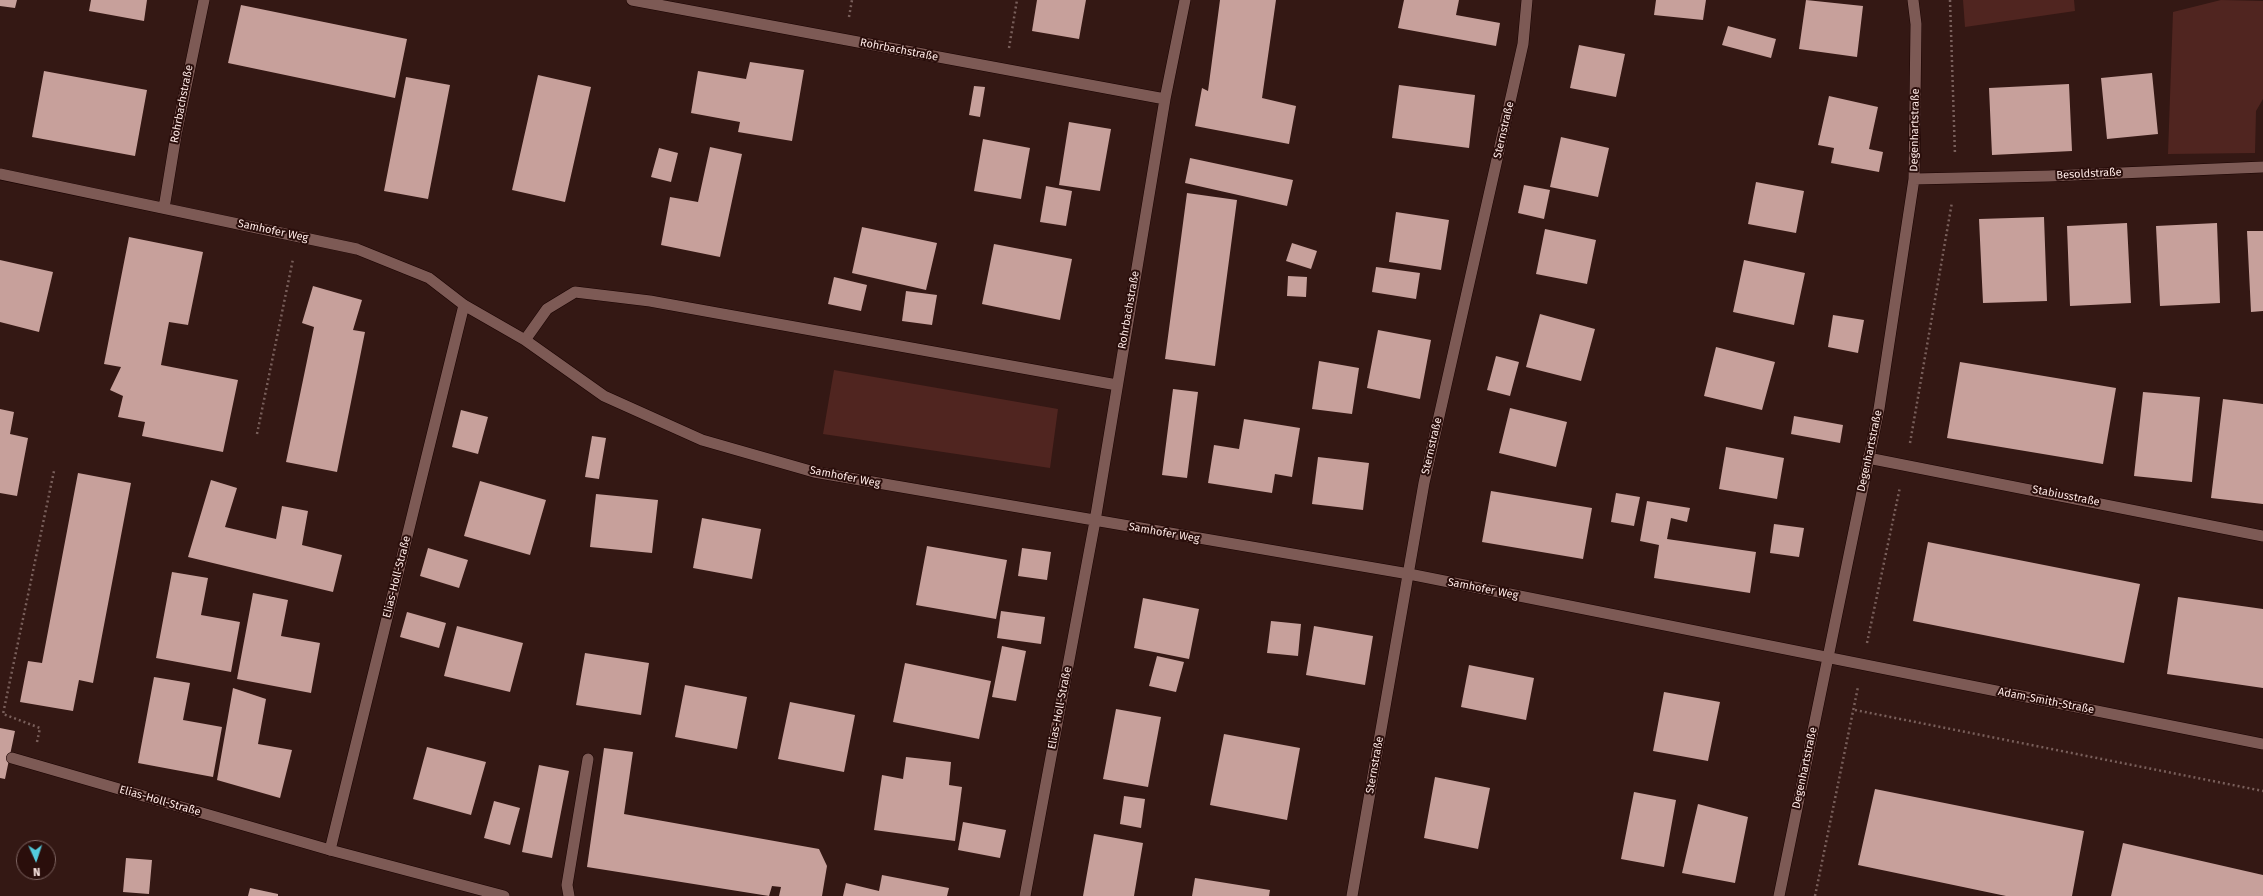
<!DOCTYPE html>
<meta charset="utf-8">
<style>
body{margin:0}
#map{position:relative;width:2263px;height:896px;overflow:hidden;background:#341814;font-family:"Fira Sans",sans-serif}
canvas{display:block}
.north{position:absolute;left:16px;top:840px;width:40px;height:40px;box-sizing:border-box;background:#2a0e0b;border:1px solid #7e6562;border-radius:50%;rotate:177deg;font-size:11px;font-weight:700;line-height:16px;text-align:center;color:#fde8e5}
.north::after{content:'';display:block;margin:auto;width:14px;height:18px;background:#53cbdc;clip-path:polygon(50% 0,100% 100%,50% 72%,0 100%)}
</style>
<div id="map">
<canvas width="2263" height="896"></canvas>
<div class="north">N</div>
</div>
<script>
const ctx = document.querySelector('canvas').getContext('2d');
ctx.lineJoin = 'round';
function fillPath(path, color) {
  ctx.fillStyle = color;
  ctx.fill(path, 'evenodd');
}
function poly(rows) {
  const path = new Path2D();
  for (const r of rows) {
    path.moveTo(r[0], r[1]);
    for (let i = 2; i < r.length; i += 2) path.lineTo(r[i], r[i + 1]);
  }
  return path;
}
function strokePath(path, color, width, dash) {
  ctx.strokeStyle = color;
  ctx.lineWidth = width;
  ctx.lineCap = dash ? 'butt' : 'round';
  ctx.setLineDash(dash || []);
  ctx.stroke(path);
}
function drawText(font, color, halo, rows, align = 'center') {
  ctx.font = font + ' "Fira Sans",sans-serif';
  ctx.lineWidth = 4;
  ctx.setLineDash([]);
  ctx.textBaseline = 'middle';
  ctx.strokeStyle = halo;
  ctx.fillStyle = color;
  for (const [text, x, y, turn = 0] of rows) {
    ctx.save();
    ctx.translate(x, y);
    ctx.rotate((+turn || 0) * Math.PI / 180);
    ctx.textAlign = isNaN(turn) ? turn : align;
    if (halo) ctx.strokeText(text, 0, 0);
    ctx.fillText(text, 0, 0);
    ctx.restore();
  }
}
fillPath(poly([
 [1963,0,2074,0,2075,11,1965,27],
 [2221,0,2263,1,2263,99,2256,111,2255,153,2168,154,2173,12],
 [834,370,1058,409,1050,468,823,434]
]), '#502520');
fillPath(poly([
 [0,0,17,0,15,8,0,6],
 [91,0,147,0,144,21,89,11],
 [1037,0,1086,0,1079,39,1032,31],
 [1220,0,1276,0,1262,98,1296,106,1289,144,1195,126,1202,88,1208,91],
 [1404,0,1459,0,1456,15,1500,23,1496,46,1398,28],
 [1656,0,1706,0,1703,20,1654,15],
 [1806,0,1863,6,1857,57,1799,49],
 [241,5,407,39,395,98,228,63],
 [1728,26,1776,39,1771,58,1722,45],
 [1579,45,1625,54,1616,97,1570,88],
 [750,62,804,70,792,141,738,132,740,122,691,113,698,71,746,79],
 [44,71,147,90,135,156,32,137],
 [2152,73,2158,134,2107,139,2101,78],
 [538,75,591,87,565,202,512,190],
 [406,77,450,85,428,199,384,191],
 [2069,84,2072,151,1992,155,1989,88],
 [1399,85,1475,95,1469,148,1392,138],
 [974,86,985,87,980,117,969,115],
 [1829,96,1878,107,1869,149,1883,152,1879,172,1831,163,1834,148,1818,145],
 [1069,122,1111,129,1100,191,1059,185],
 [1561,137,1609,148,1598,197,1550,187],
 [983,139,1030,148,1021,199,974,191],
 [710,147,742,154,720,257,661,245,670,197,698,202],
 [659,148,678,153,671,182,651,177],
 [1190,158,1293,180,1287,206,1185,183],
 [1756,182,1804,191,1796,233,1748,224],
 [1524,185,1550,190,1544,219,1518,213],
 [1046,186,1072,191,1066,226,1040,222],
 [1187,193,1237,200,1215,366,1165,359],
 [1396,212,1449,220,1441,270,1389,262],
 [2044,217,2047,301,1983,303,1979,219],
 [2127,223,2131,303,2070,306,2067,226],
 [2217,223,2220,303,2160,306,2156,226],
 [862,227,937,243,926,290,852,273],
 [1545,229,1596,240,1587,284,1536,274],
 [2247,231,2263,231,2263,311,2251,312],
 [129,237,203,252,188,325,169,322,161,365,238,380,223,452,142,436,145,422,118,417,123,396,110,390,121,367,104,364],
 [1292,243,1317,251,1311,269,1286,261],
 [994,244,1072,259,1060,320,982,304],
 [0,260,53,272,39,332,0,322],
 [1744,260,1805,273,1794,325,1733,312],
 [1376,267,1420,273,1416,299,1372,292],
 [1288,276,1307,277,1306,297,1287,296],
 [834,277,867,285,861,311,828,304],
 [313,286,362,300,353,330,365,332,337,472,286,462,314,327,302,323],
 [906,291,937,295,932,325,902,321],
 [1540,314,1595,329,1581,381,1526,367],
 [1833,315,1864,320,1858,353,1828,347],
 [1378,330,1431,340,1420,399,1367,388],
 [1716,347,1775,362,1762,410,1704,396],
 [1496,356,1519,362,1510,396,1487,390],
 [1319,361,1359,368,1352,414,1312,409],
 [1960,362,2116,388,2103,464,1947,438],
 [1173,389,1198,392,1187,478,1162,475],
 [2143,392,2200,397,2192,482,2134,476],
 [2223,399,2263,404,2263,504,2211,498],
 [1510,408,1567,422,1556,467,1499,453],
 [0,409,14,412,10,434,28,438,17,496,0,493],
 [461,410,488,417,478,454,452,447],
 [1794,416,1843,425,1840,443,1791,434],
 [1244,419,1300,428,1292,477,1275,474,1272,493,1208,483,1214,445,1239,449],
 [592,436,606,438,599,479,585,477],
 [1726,447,1784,458,1777,499,1719,489],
 [1318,457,1369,463,1363,510,1312,504],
 [78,473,131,483,93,683,79,680,73,711,20,702,28,661,42,663],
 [211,480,237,488,225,527,276,539,282,506,308,511,302,545,342,555,333,592,188,557],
 [480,481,546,500,530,555,464,536],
 [1491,491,1592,508,1583,559,1482,542],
 [1616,493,1640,497,1634,526,1611,522],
 [596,494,658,500,652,553,590,547],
 [1647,501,1690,508,1687,522,1671,518,1667,539,1756,552,1750,593,1654,578,1659,545,1640,541],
 [702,518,761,529,752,579,693,568],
 [1774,524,1804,528,1799,557,1770,553],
 [1928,542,2140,584,2124,663,1913,621],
 [927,546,1007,560,996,619,916,605],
 [428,548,468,560,459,588,420,576],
 [1022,548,1051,552,1047,580,1018,576],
 [172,572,208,578,201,615,240,622,231,672,156,658],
 [253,593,288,600,281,636,320,643,311,693,237,679],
 [2178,597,2263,609,2263,688,2167,674],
 [1143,598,1199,609,1189,659,1134,648],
 [1001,611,1045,617,1041,644,997,638],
 [407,612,446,623,439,648,400,637],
 [1271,621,1301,624,1298,656,1267,653],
 [457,626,523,643,510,692,444,676],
 [1314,626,1373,636,1365,685,1306,675],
 [1002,646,1026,651,1016,701,992,697],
 [585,653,649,663,641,715,576,705],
 [1157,656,1184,662,1176,692,1149,686],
 [905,663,991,681,979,739,893,722],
 [1469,665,1534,678,1526,720,1461,707],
 [154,677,190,683,183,720,222,727,213,777,138,763],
 [685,685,747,697,737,749,675,737],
 [233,688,266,699,258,744,292,750,280,798,217,780],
 [1664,692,1720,702,1708,761,1653,751],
 [790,702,855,715,844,772,778,759],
 [1116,709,1161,717,1148,787,1103,779],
 [0,728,15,731,5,779,0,778],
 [1224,734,1300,748,1287,820,1210,805],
 [427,747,486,762,471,815,413,799],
 [604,748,633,752,624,814,819,849,827,866,822,896,779,896,781,887,772,886,769,896,587,867],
 [906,757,951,762,949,785,962,787,955,841,874,830,882,775,903,779],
 [539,765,569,771,552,858,522,852],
 [1435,777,1490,788,1478,849,1424,838],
 [1875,789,2084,831,2072,896,2006,896,1858,865],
 [1634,792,1676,800,1664,867,1621,859],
 [1124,796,1145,799,1141,828,1120,824],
 [494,801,520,808,510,845,484,838],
 [1698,804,1748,817,1735,883,1682,873],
 [963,822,1006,830,1000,858,958,850],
 [1094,834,1143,843,1134,896,1083,896],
 [2123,843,2263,875,2263,896,2111,896],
 [126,858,152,860,149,894,123,892],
 [882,875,949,888,947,896,843,896,846,883,879,891],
 [1195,878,1270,890,1269,896,1192,896],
 [250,888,278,894,278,896,248,896]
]), '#c7a09b');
const service = poly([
 [12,758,330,850],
 [569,896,567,885,588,759]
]);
const minor = poly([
 [632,0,1165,99],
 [0,174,357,249,429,278,464,305,525,340,604,396,702,440,814,472,1409,574,2263,744],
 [1914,179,2049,176,2263,167],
 [164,208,176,135,204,0],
 [464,305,330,850,504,896],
 [525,340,547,309,575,292,650,301,1117,385],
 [1868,458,2263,536],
 [1025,896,1095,521,1165,99,1185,0],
 [1352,896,1424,483,1523,44,1527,0],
 [1779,896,1879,409,1914,179,1916,24,1913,0]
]);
strokePath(service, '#1a0302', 12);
strokePath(minor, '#1a0302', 12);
strokePath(poly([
 [1950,0,1955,155],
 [849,17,852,0],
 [1009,48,1017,0],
 [257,434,293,259],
 [1910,443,1952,202],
 [1867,643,1900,487],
 [1855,710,2263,791],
 [37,742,40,728,3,714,54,471],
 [1815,896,1858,687]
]), '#795f5b', 2.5, [2, 3]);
strokePath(service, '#7d5a55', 11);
strokePath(minor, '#7d5a55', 11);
drawText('11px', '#fde8e5', '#2a0e0b', [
 ["Rohrbachstraße",899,50,11],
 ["Rohrbachstraße",182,104,-79],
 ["Sternstraße",1504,130,-77],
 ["Degenhartstraße",1915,130,-89],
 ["Besoldstraße",2089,174,-3],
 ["Samhofer Weg",273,231,12],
 ["Rohrbachstraße",1129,310,-80],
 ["Sternstraße",1432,446,-77],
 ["Degenhartstraße",1870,451,-78],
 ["Samhofer Weg",845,477,11],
 ["Stabiusstraße",2066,496,11],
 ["Samhofer Weg",1164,533,10],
 ["Elias-Holl-Straße",397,577,-76],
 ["Samhofer Weg",1483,589,11],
 ["Adam-Smith-Straße",2046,701,11],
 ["Elias-Holl-Straße",1060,708,-79],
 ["Sternstraße",1375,765,-80],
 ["Degenhartstraße",1805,768,-78],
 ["Elias-Holl-Straße",160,801,16]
]);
</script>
